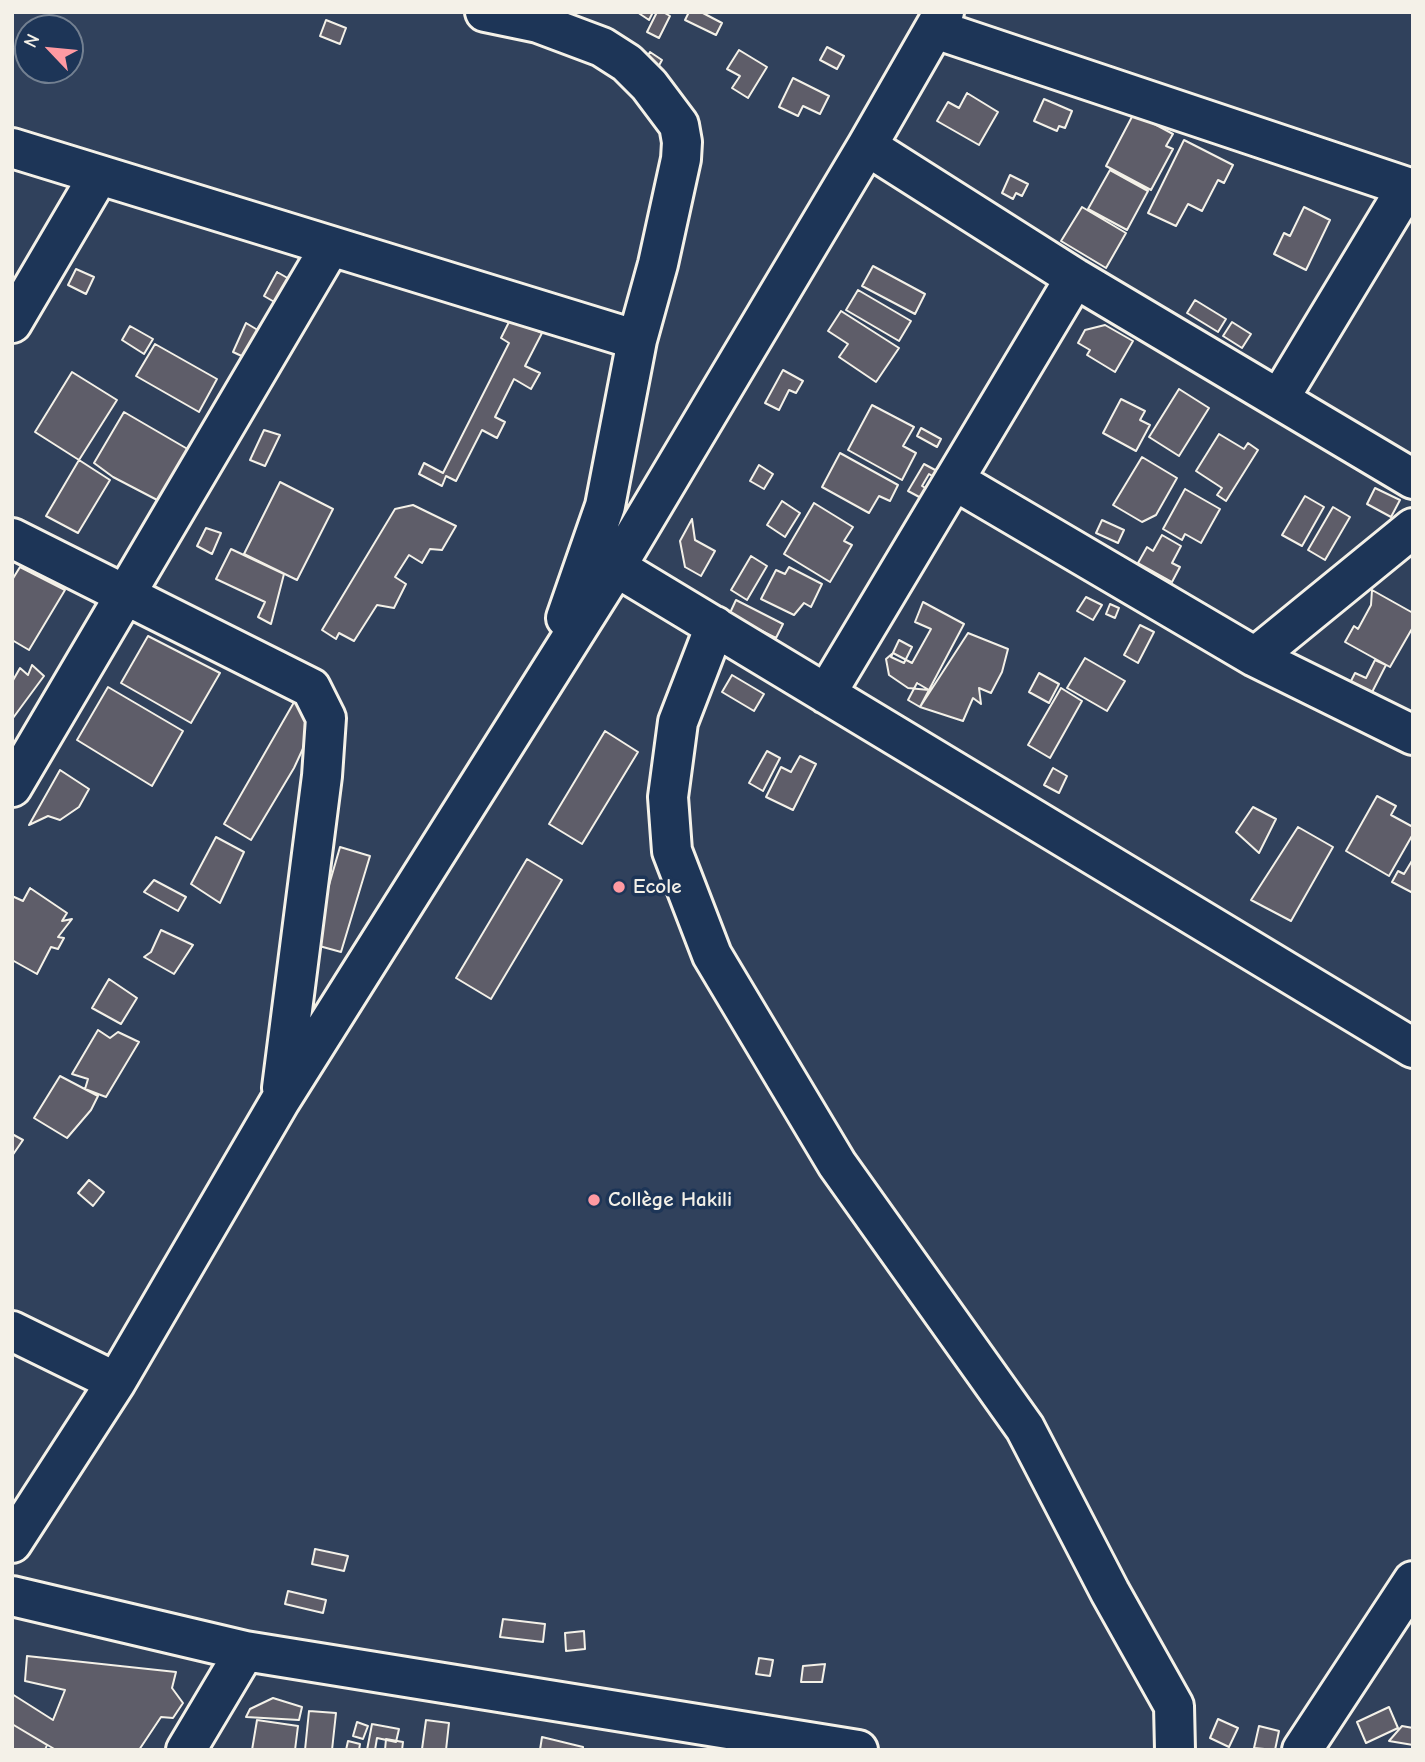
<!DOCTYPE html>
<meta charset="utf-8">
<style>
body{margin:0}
#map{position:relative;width:1425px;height:1762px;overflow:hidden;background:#30415c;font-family:"Comic Neue",sans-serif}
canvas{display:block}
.frame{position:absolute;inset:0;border:14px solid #f4f1e8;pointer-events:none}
.north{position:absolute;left:14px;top:14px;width:70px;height:70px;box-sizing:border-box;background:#1d3557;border:2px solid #738091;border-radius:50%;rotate:296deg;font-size:19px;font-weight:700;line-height:28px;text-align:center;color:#f4f1e8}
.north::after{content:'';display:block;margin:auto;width:24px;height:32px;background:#ff9aa2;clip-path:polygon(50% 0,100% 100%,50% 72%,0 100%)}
</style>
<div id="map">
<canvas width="1425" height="1762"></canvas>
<div class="frame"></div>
<div class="north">N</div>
</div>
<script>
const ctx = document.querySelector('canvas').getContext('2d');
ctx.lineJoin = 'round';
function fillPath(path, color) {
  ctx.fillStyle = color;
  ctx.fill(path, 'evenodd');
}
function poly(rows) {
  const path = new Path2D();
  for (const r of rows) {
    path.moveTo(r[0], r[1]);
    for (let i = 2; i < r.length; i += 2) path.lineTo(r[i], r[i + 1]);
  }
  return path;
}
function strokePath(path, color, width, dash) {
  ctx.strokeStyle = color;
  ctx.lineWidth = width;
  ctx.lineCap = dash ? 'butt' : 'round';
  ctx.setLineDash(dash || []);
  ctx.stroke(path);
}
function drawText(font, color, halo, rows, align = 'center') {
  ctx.font = font + ' "Comic Neue",sans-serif';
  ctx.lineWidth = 7;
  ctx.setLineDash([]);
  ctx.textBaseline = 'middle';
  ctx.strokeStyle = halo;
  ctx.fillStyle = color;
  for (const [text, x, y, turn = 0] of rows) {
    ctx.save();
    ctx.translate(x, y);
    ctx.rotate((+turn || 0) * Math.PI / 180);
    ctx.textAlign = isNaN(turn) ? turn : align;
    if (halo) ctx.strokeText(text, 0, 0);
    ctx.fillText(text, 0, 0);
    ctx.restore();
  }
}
const building = poly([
 [637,12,653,12,649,20,637,12],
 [657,12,663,12,670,16,659,38,647,32,657,12],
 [689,12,701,12,722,23,716,35,685,20,689,12],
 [326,20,346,28,340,44,320,36,326,20],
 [827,47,844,56,837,69,820,60,827,47],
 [739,50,767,67,748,98,732,88,740,76,727,69,739,50],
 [650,52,662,60,656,71,643,63,650,52],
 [793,78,829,96,820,114,803,106,798,116,779,107,793,78],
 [967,93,998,112,979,145,937,121,948,102,959,108,967,93],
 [1044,99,1072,111,1065,128,1059,126,1057,131,1034,121,1044,99],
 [1134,113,1173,134,1166,146,1173,149,1151,190,1106,166,1134,113],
 [1184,140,1233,165,1224,183,1218,180,1202,211,1188,204,1176,226,1148,213,1184,140],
 [1110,170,1148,191,1127,230,1088,209,1110,170],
 [1010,175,1028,184,1022,196,1016,193,1013,199,1002,193,1010,175],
 [1082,207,1126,233,1106,268,1061,241,1082,207],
 [1304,207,1330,220,1306,270,1274,254,1284,233,1290,236,1304,207],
 [873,266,925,294,915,314,862,286,873,266],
 [76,269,94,277,86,294,68,285,76,269],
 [277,272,291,280,278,304,264,296,277,272],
 [858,290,911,321,899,341,846,310,858,290],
 [1195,300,1226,319,1218,332,1187,313,1195,300],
 [841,311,899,348,876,382,839,357,848,344,828,331,841,311],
 [511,318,542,333,525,366,540,373,531,389,514,379,495,417,505,422,497,438,482,430,456,481,446,476,442,486,419,474,424,463,443,473,509,343,501,338,511,318],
 [1232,322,1251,334,1242,348,1223,336,1232,322],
 [246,323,261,332,246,358,233,352,246,323],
 [1105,325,1133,341,1115,372,1087,355,1090,350,1078,343,1085,330,1105,325],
 [130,326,153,339,144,354,122,340,130,326],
 [155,344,217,379,199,412,136,376,155,344],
 [783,370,803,381,796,393,789,390,779,410,765,403,783,370],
 [72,372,117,400,79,460,35,432,72,372],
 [1179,389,1209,408,1179,456,1149,437,1179,389],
 [1121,399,1145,411,1140,420,1150,425,1136,451,1103,433,1121,399],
 [872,405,914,427,903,446,916,453,902,480,848,450,872,405],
 [124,412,191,451,161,502,113,477,94,463,124,412],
 [921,428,941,439,937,447,917,436,921,428],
 [264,430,280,435,265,466,250,460,264,430],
 [1219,434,1244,449,1248,443,1258,450,1226,501,1217,495,1222,488,1196,471,1219,434],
 [840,453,898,485,890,501,879,496,869,513,822,487,840,453],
 [1142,457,1177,478,1156,515,1142,522,1113,505,1142,457],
 [79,460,110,480,78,533,46,516,79,460],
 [924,464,937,471,934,477,929,474,922,486,929,490,923,499,908,491,924,464],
 [759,465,773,474,764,489,750,481,759,465],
 [280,482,333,509,297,580,244,554,280,482],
 [1375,488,1400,500,1391,517,1367,504,1375,488],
 [1185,489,1220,509,1201,543,1185,534,1182,540,1163,529,1185,489],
 [1305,496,1324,507,1302,546,1282,535,1305,496],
 [782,501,800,513,785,537,767,525,782,501],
 [814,503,853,527,844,541,852,545,830,582,784,554,814,503],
 [413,505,456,526,442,550,430,549,422,563,409,555,395,577,406,584,394,608,377,605,354,641,339,633,336,639,322,630,395,509,413,505],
 [1333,507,1350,517,1325,560,1308,550,1333,507],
 [692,519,695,540,715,551,701,576,685,567,680,541,692,519],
 [1102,520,1124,530,1118,543,1096,533,1102,520],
 [206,528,221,533,212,554,197,546,206,528],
 [1162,535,1181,546,1172,563,1180,567,1172,582,1138,563,1147,547,1153,551,1162,535],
 [231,549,284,574,271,624,258,617,265,602,216,579,231,549],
 [751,556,767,566,747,600,731,590,751,556],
 [20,567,65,590,29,650,12,640,12,580,20,567],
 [789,567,822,584,811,607,804,603,794,615,761,599,776,570,785,574,789,567],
 [1372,590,1413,613,1413,627,1390,667,1345,642,1354,626,1358,629,1371,605,1372,590],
 [1086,597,1102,605,1093,620,1077,611,1086,597],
 [736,600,783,624,776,638,729,615,736,600],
 [923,602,964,624,929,690,908,688,889,675,886,659,893,653,912,663,931,629,915,622,923,602],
 [1110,604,1119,608,1115,618,1106,614,1110,604],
 [1140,625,1154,632,1138,663,1124,655,1140,625],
 [968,633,1008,649,1002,672,991,693,979,688,981,704,973,698,963,721,920,707,968,633],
 [148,636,220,673,191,723,121,683,148,636],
 [899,640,912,647,904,663,891,657,899,640],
 [1085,658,1125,681,1107,711,1067,688,1085,658],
 [1375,660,1386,665,1368,700,1347,689,1355,673,1366,678,1375,660],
 [32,665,44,676,13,718,12,682,20,668,28,675,32,665],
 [1039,673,1059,684,1049,703,1029,692,1039,673],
 [732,675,764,694,754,711,722,692,732,675],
 [917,683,929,690,920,707,908,700,917,683],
 [108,687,183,731,152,786,77,740,108,687],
 [1061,688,1082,701,1050,758,1028,745,1061,688],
 [297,697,318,716,294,768,251,840,224,824,297,697],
 [605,731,638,752,582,844,549,824,605,731],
 [767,751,780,758,763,791,749,783,767,751],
 [800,756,816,764,793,810,766,797,781,767,791,772,800,756],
 [1053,768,1067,776,1059,793,1044,785,1053,768],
 [60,770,89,789,79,807,60,820,48,816,29,825,60,770],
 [1377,796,1396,806,1391,815,1413,827,1413,834,1389,876,1346,851,1377,796],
 [1253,807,1276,819,1259,853,1236,832,1253,807],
 [1298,827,1333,847,1291,921,1251,900,1298,827],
 [216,837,244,852,220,903,191,884,216,837],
 [340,847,370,856,341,952,312,944,340,847],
 [527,859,562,880,491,999,456,978,527,859],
 [1413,859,1413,893,1392,882,1398,871,1404,874,1413,859],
 [154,880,186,897,178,911,144,892,154,880],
 [30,888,67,913,62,921,72,919,58,937,64,938,58,949,51,947,37,974,12,960,12,896,23,901,30,888],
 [161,930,193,945,174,974,144,957,151,952,161,930],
 [109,979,137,998,121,1024,92,1008,109,979],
 [98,1030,110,1038,118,1032,139,1042,106,1097,85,1089,88,1079,72,1074,98,1030],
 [60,1076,98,1096,91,1110,67,1138,34,1118,60,1076],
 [12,1134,23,1140,12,1156,12,1134],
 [89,1180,104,1192,93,1206,78,1193,89,1180],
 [315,1549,348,1556,344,1571,312,1564,315,1549],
 [288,1591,326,1600,323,1613,285,1604,288,1591],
 [503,1619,545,1624,543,1642,500,1637,503,1619],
 [584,1631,585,1649,566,1651,565,1633,584,1631],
 [27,1656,176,1672,172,1688,183,1703,173,1718,161,1717,139,1750,56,1750,12,1724,12,1694,53,1720,65,1690,25,1681,27,1656],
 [759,1658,773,1660,770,1676,756,1674,759,1658],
 [825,1664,822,1682,801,1682,803,1666,825,1664],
 [273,1698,302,1707,299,1720,246,1717,250,1709,273,1698],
 [1389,1707,1398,1728,1366,1743,1357,1722,1389,1707],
 [309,1711,336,1713,332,1750,305,1750,309,1711],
 [1218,1719,1238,1728,1229,1747,1210,1738,1218,1719],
 [257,1720,298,1726,295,1750,252,1750,257,1720],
 [426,1720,449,1723,446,1750,422,1749,426,1720],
 [357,1722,368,1726,363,1739,353,1736,357,1722],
 [12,1724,47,1745,45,1750,12,1750,12,1724],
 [372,1724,399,1729,396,1742,377,1738,375,1750,367,1750,372,1724],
 [1259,1726,1279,1731,1275,1750,1254,1748,1259,1726],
 [1402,1726,1413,1728,1413,1745,1389,1741,1402,1726],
 [542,1737,583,1747,583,1750,540,1750,542,1737],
 [386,1739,403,1742,402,1750,385,1750,386,1739],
 [348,1741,360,1744,359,1750,346,1750,348,1741]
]);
fillPath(building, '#5e5d69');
strokePath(building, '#f4f1e8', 2);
const minor = poly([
 [485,12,538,23,602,47,627,63,649,85,679,125,682,142,681,159,658,264,637,340,605,506,566,618],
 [935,29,1413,189],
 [867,146,1075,278,1413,479],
 [12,148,637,340],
 [12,323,99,175],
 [1279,399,1407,187],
 [954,480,1255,657,1413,735],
 [12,538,311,688,326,718,322,776,282,1088],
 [616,567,1413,1048],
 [715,626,678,722,668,797,672,851,712,955,837,1164,1025,1428,1110,1592,1174,1706,1175,1750],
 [1255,657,1413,528],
 [826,694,1075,278],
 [12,787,330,247],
 [12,1331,116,1382],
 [12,1543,116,1382,280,1101,616,567,867,146,944,12],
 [12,1596,245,1651,858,1750],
 [186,1750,245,1651],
 [1302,1750,1413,1581]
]);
strokePath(minor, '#f4f1e8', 44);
strokePath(minor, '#1d3557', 38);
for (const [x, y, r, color] of [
 [619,887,7,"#ff9aa2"],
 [594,1200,7,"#ff9aa2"]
]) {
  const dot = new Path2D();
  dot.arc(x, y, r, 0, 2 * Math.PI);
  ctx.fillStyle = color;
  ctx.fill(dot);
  strokePath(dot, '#1d3557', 2.5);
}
drawText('bold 21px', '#f4f1e8', '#1d3557', [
 ["Ecole",633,887],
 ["Collège Hakili",608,1200]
], 'left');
</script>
